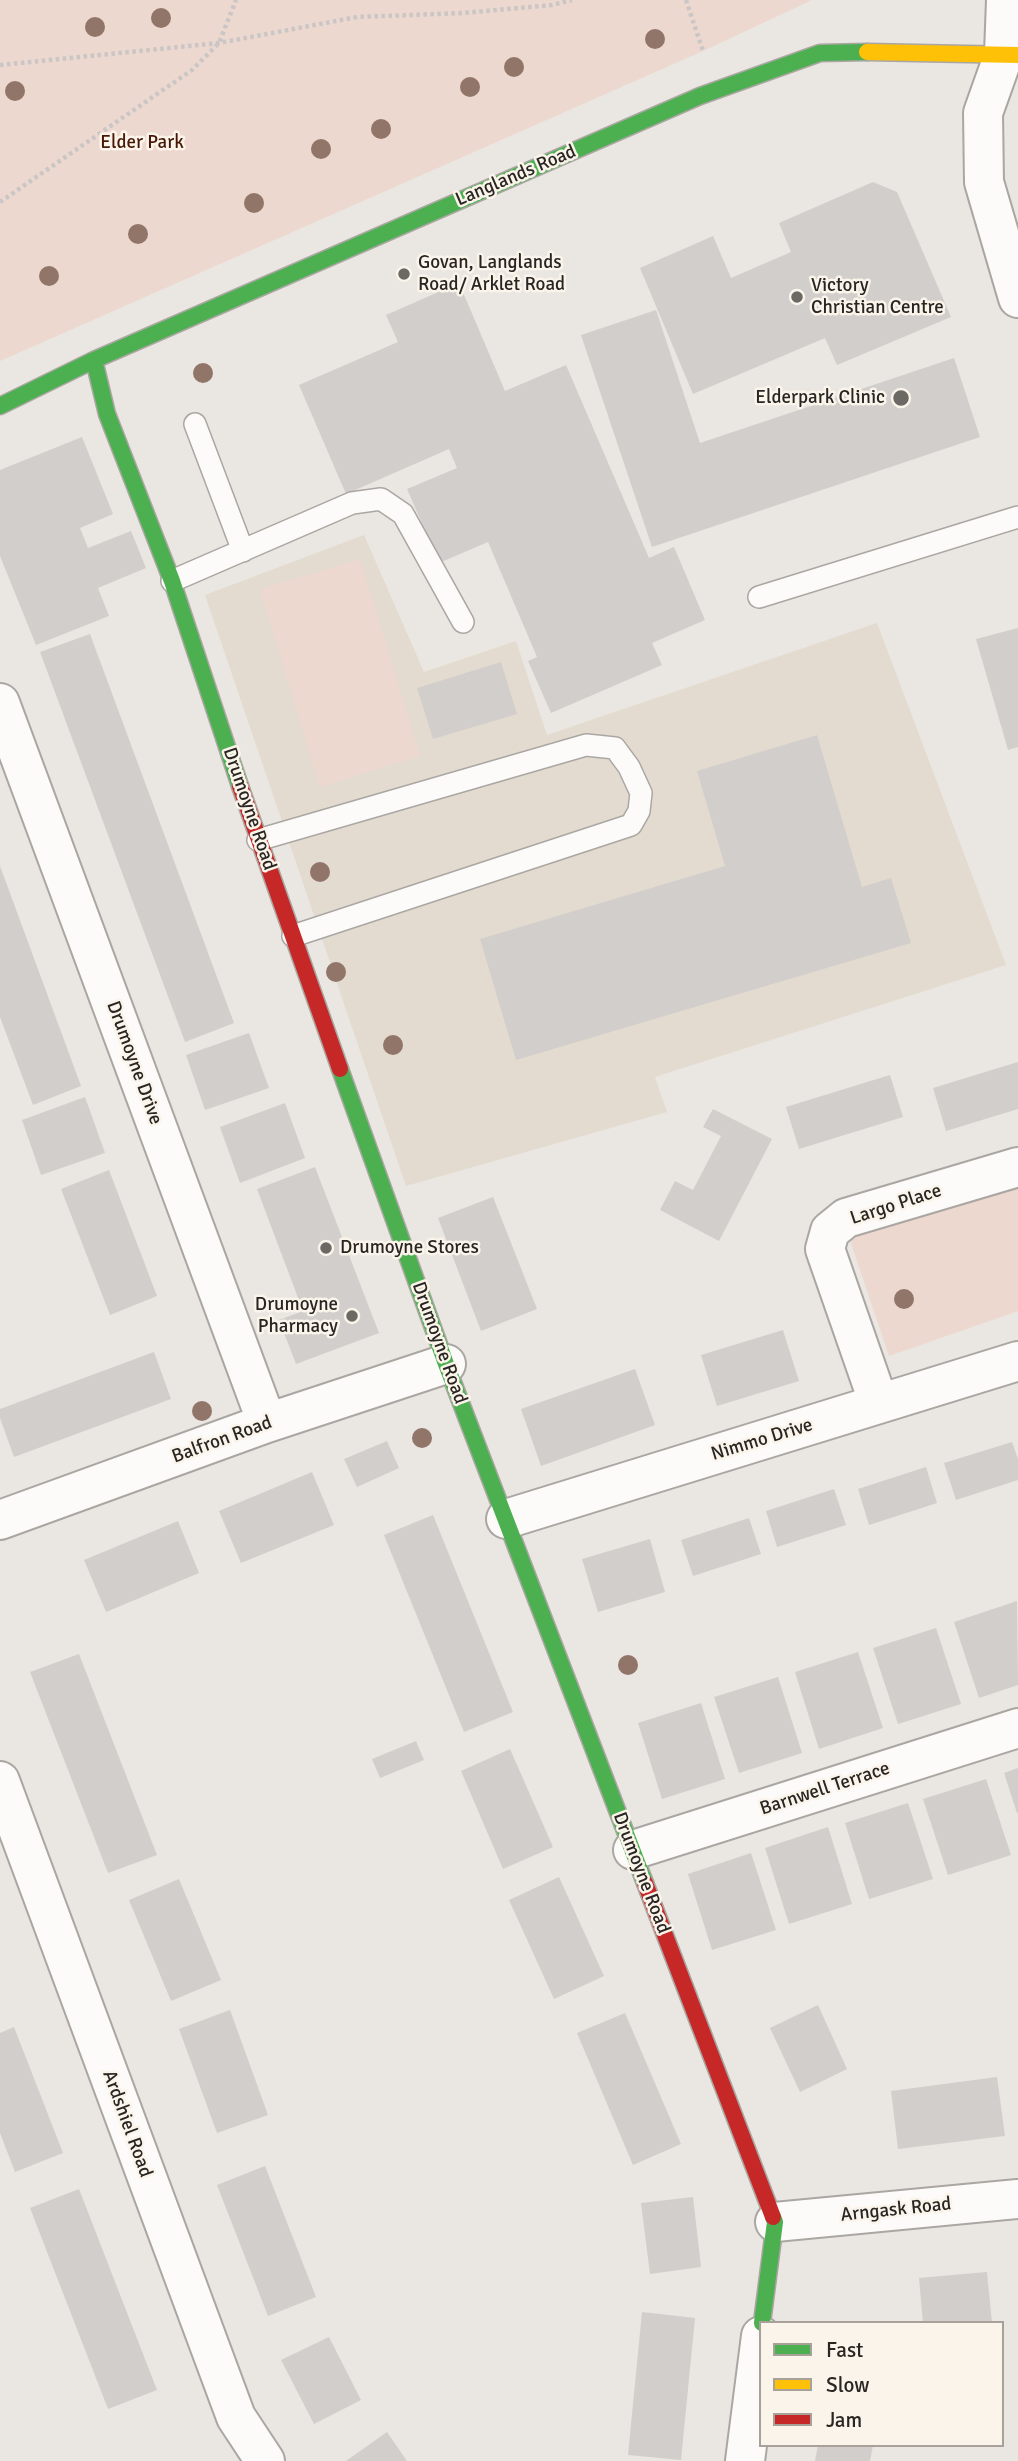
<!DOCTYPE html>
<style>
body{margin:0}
#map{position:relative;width:1018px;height:2461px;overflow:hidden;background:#eae6e1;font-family:Signika,sans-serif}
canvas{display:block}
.legend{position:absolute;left:759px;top:2321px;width:245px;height:126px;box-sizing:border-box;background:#fbf4ea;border:2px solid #a7a19a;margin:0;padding:9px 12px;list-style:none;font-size:21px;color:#282522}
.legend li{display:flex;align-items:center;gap:14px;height:35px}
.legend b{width:35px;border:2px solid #a7a19a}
</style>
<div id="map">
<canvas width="1018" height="2461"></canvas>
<ul class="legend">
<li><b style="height:9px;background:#4caf50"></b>Fast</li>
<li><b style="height:9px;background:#ffc107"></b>Slow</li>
<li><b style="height:9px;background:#c62828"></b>Jam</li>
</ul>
</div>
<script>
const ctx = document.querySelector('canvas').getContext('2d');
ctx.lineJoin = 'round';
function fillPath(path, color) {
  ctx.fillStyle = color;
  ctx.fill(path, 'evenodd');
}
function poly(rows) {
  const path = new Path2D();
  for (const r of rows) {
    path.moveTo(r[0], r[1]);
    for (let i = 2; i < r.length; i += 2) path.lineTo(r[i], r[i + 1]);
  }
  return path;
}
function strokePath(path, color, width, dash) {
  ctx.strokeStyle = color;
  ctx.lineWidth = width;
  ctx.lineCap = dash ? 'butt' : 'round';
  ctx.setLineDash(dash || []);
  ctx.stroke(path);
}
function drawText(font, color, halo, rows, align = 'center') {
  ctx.font = font + ' Signika,sans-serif';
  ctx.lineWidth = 5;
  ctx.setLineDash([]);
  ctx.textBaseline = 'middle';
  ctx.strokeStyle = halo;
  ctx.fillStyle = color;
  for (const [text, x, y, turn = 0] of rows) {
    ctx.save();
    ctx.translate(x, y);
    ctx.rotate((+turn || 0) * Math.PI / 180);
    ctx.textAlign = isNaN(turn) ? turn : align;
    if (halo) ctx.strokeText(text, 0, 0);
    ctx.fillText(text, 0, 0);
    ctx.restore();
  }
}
fillPath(poly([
 [364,535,424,672,516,641,547,735,877,623,1006,965,655,1077,667,1112,406,1186,205,595]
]), '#e3dbd0');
fillPath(poly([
 [0,0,812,0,703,51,0,361],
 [360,559,420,756,320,787,260,589],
 [1018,1188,1018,1311,889,1356,849,1237]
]), '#edd8cf');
fillPath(poly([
 [873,182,897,192,951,317,837,365,825,338,693,394,640,268,713,236,731,278,791,252,779,223],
 [459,283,505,391,566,365,649,558,674,547,705,620,652,643,662,665,551,713,528,661,537,657,488,542,439,563,407,489,457,468,449,449,346,494,299,385,398,342,386,315],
 [656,310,700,443,954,358,980,437,652,547,581,335],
 [82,437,113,514,80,528,88,548,131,531,146,568,98,588,109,616,36,645,0,556,0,470],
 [1018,628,1018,747,1008,750,976,639],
 [90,634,234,1023,185,1042,40,652],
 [501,662,517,714,433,739,417,688],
 [817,735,862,887,891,878,911,943,516,1060,480,939,725,866,697,771],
 [0,866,81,1086,33,1105,0,1017],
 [249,1033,269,1088,205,1110,186,1055],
 [1018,1062,1018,1109,946,1131,933,1088],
 [890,1075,903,1117,799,1149,786,1107],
 [85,1097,105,1153,41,1175,22,1120],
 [285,1103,305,1158,240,1183,220,1127],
 [713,1109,772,1139,719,1241,660,1210,675,1181,693,1190,721,1136,703,1127],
 [315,1167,379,1333,296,1364,279,1320,303,1311,257,1189],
 [109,1170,157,1296,110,1315,61,1189],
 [493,1197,537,1309,481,1331,438,1218],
 [783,1330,799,1381,717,1406,701,1355],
 [154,1352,171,1399,14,1457,0,1418,0,1409],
 [635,1369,655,1425,541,1466,521,1409],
 [387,1441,399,1468,357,1487,344,1459],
 [1012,1442,1018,1459,1018,1480,956,1500,944,1463],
 [926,1467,937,1503,869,1525,858,1489],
 [312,1472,334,1525,241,1563,219,1511],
 [834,1489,846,1525,777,1547,766,1511],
 [433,1515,513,1712,464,1732,384,1535],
 [749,1518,761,1554,693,1576,681,1540],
 [178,1521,199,1573,106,1612,84,1560],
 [650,1539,665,1592,598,1612,582,1559],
 [1017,1601,1018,1685,979,1698,954,1622],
 [936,1628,961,1704,898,1724,873,1648],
 [858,1652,883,1728,819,1749,795,1672],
 [79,1654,157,1855,108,1873,30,1672],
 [778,1677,802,1753,739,1773,714,1697],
 [701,1703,725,1779,662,1799,638,1723],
 [416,1741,424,1760,380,1778,372,1759],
 [510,1749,553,1847,503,1869,461,1771],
 [1018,1768,1018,1813,1017,1813,1004,1773],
 [986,1779,1011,1855,948,1875,923,1799],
 [908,1803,933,1879,869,1899,845,1823],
 [828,1827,852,1904,789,1924,765,1848],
 [751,1853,776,1930,712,1950,688,1874],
 [559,1877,604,1976,554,1999,509,1900],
 [179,1879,221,1980,171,2001,129,1900],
 [818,2005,847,2069,800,2092,770,2028],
 [230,2010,268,2115,217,2133,179,2029],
 [625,2013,681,2144,633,2165,577,2033],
 [14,2027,63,2153,15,2172,0,2133,0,2033],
 [997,2077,1005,2136,898,2149,891,2091],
 [265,2166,316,2297,268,2316,217,2185],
 [79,2189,157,2390,108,2409,30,2208],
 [693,2197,701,2267,650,2274,641,2203],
 [987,2272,992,2323,923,2323,919,2278],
 [642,2312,695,2318,681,2460,628,2455],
 [329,2337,361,2400,314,2424,281,2360],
 [387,2432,407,2461,346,2461],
 [818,2445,873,2445,870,2461,815,2461]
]), '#d2cecb');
const lane = poly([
 [195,424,243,551],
 [172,581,352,503,381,499,403,514,463,622],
 [759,597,1018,517],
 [258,840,586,745,615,748,629,767,641,793,639,811,631,825,293,936]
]);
const street = poly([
 [1006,0,1004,54,983,113,984,182,1018,298],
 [0,703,267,1423],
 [879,1404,825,1249,830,1231,846,1218,1018,1167],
 [506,1519,1018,1361],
 [0,1520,267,1423,446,1364],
 [0,1781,236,2417,265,2461],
 [633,1850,1018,1728],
 [775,2222,1018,2199],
 [745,2461,761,2336]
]);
const fast = poly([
 [94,360,107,414,172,581,240,786],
 [0,406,94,360,700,96,820,53,867,52],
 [340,1069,446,1364,645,1883],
 [762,2323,775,2222,773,2217]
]);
const slow = poly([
 [867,52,1018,55]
]);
const jam = poly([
 [240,786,340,1069],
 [645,1883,773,2217]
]);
strokePath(lane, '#aaa7a3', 24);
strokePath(street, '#aaa7a3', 42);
strokePath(fast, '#aaa7a3', 19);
strokePath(slow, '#aaa7a3', 19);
strokePath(jam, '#aaa7a3', 19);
strokePath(poly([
 [686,0,703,51],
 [0,65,219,43,357,17,463,13,552,5,572,0],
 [0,202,192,70,219,43,236,0]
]), '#c9c6c5', 4.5, [3.5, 3.5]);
strokePath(lane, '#fcfbfa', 21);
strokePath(street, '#fcfbfa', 38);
strokePath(fast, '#4caf50', 16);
strokePath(slow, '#ffc107', 16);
strokePath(jam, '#c62828', 16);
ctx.fillStyle = '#917569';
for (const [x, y] of [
 [161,18],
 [95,27],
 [655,39],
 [514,67],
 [470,87],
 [15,91],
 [381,129],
 [321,149],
 [254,203],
 [138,234],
 [49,276],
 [203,373],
 [320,872],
 [336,972],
 [393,1045],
 [904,1299],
 [202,1411],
 [422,1438],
 [628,1665]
]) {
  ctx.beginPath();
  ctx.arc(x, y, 10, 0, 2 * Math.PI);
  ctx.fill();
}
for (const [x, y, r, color] of [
 [404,274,7,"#6c6965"],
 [797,297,7,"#6c6965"],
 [901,398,9,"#6c6965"],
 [326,1248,7,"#6c6965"],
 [352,1316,7,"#6c6965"]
]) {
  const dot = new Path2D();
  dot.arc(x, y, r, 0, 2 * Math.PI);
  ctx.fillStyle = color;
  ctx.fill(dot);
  strokePath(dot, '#fbf4ea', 2.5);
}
drawText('19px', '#481807', '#fbf4ea', [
 ["Elder Park",142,143]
]);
drawText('19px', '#282522', '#fbf4ea', [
 ["Langlands Road",516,176,-23],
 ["Drumoyne Road",249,809,71],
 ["Drumoyne Drive",134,1063,70],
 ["Largo Place",896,1205,-18],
 ["Drumoyne Road",439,1343,70],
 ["Balfron Road",222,1440,-20],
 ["Nimmo Drive",762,1440,-17],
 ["Barnwell Terrace",825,1789,-18],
 ["Drumoyne Road",641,1873,69],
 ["Ardshiel Road",127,2124,70],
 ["Arngask Road",896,2210,-6]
]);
drawText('19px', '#282522', '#fbf4ea', [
 ["Govan, Langlands",418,263],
 ["Road/ Arklet Road",418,285],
 ["Victory",811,286],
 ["Christian Centre",811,308],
 ["Elderpark Clinic",885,398,"right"],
 ["Drumoyne Stores",340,1248],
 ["Drumoyne",338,1305,"right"],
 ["Pharmacy",338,1327,"right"]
], 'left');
</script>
